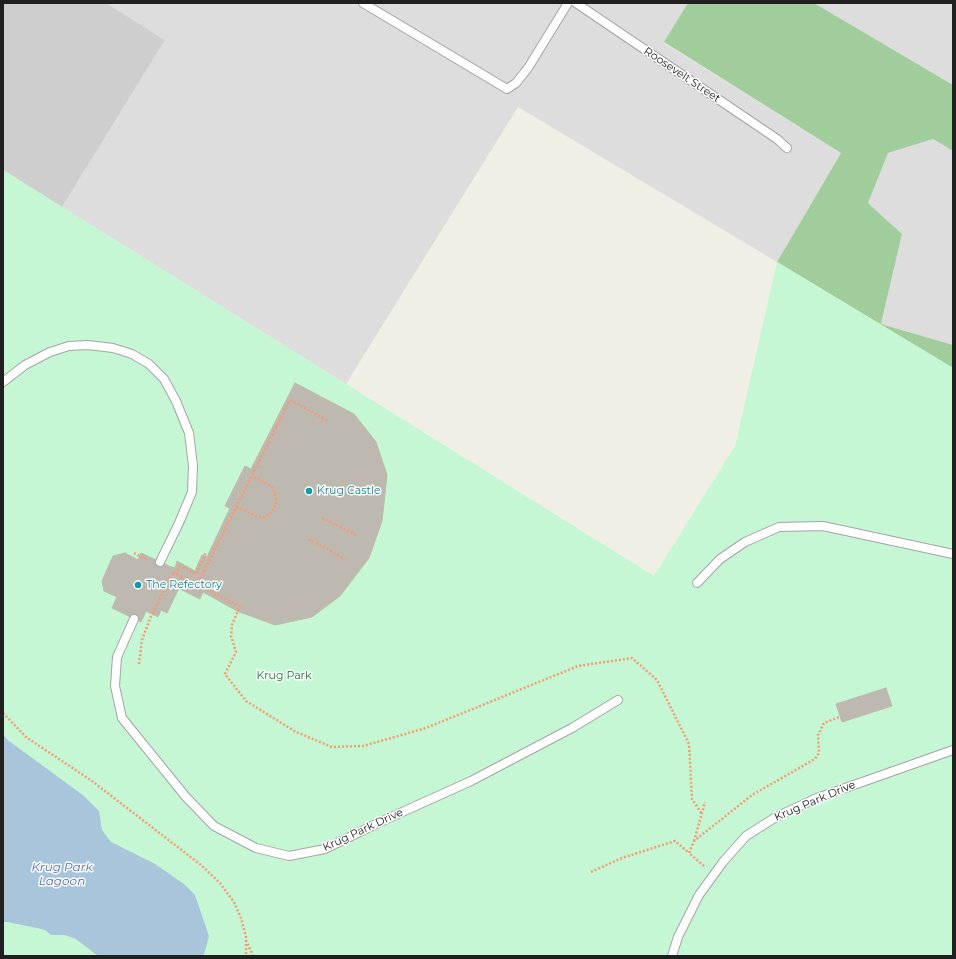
<!DOCTYPE html>
<style>
body{margin:0}
#map{position:relative;width:956px;height:959px;overflow:hidden;background:#f0efe6;font-family:Montserrat,sans-serif}
canvas{display:block}
.frame{position:absolute;inset:0;border:4px solid #202020;pointer-events:none}
</style>
<div id="map">
<canvas width="956" height="959"></canvas>
<div class="frame"></div>
</div>
<script>
const ctx = document.querySelector('canvas').getContext('2d');
ctx.lineJoin = 'round';
function fillPath(path, color) {
  ctx.fillStyle = color;
  ctx.fill(path, 'evenodd');
}
function poly(rows) {
  const path = new Path2D();
  for (const r of rows) {
    path.moveTo(r[0], r[1]);
    for (let i = 2; i < r.length; i += 2) path.lineTo(r[i], r[i + 1]);
  }
  return path;
}
function strokePath(path, color, width, dash) {
  ctx.strokeStyle = color;
  ctx.lineWidth = width;
  ctx.lineCap = dash ? 'butt' : 'round';
  ctx.setLineDash(dash || []);
  ctx.stroke(path);
}
function drawText(font, color, halo, rows, align = 'center') {
  ctx.font = font + ' Montserrat,sans-serif';
  ctx.lineWidth = 3;
  ctx.setLineDash([]);
  ctx.textBaseline = 'middle';
  ctx.strokeStyle = halo;
  ctx.fillStyle = color;
  for (const [text, x, y, turn = 0] of rows) {
    ctx.save();
    ctx.translate(x, y);
    ctx.rotate((+turn || 0) * Math.PI / 180);
    ctx.textAlign = isNaN(turn) ? turn : align;
    if (halo) ctx.strokeText(text, 0, 0);
    ctx.fillText(text, 0, 0);
    ctx.restore();
  }
}
fillPath(poly([
 [106,3,688,3,664,43,841,153,777,262,518,107,346,384,62,207,165,40],
 [814,3,953,3,953,85],
 [933,139,953,151,953,345,881,324,902,234,868,203,888,153]
]), '#dedddd');
fillPath(poly([
 [3,3,106,3,165,40,62,207,3,170]
]), '#cecece');
fillPath(poly([
 [688,3,814,3,953,85,953,151,933,139,888,153,868,203,902,234,881,324,953,345,953,368,777,262,841,153,664,42]
]), '#a1cd9d');
fillPath(poly([
 [3,170,654,576,735,446,777,262,953,368,953,956,3,956]
]), '#c6f7d4');
fillPath(poly([
 [3,735,9,741,84,796,99,811,102,830,111,842,155,864,184,884,195,895,209,936,205,951,203,956,98,956,76,939,65,935,51,935,45,930,37,928,7,922,3,922]
]), '#a9c5db');
const building = poly([
 [295,383,354,414,376,442,387,475,382,521,369,558,340,596,312,617,275,625,237,611,203,592,200,599,166,582,170,576,166,574,169,566,175,568,177,561,195,571,202,555,207,557,230,508,225,506,245,466,251,469,295,383],
 [125,553,138,560,141,553,169,566,166,574,170,576,166,582,179,588,167,613,161,610,158,617,146,611,141,622,112,608,117,597,104,591,102,581,113,556,125,553],
 [886,688,892,706,842,722,836,704,886,688]
]);
fillPath(building, '#bdb8b0');
strokePath(building, '#c1b9a9', 1);
const service = poly([
 [363,3,507,89,516,83,528,68,568,3],
 [576,3,777,139,787,148],
 [3,382,25,365,50,352,69,346,88,345,113,348,132,354,149,364,164,379,176,401,189,433,193,466,192,492,179,523,160,562],
 [697,583,720,559,745,542,779,527,823,526,953,554],
 [134,619,117,657,115,686,122,718,186,797,214,826,256,848,289,856,325,849,378,823,471,781,572,728,618,700],
 [672,956,678,937,699,895,723,862,746,836,776,817,817,798,953,750]
]);
strokePath(service, '#a4a4a4', 10);
strokePath(poly([
 [327,420,290,400,197,585,240,606,232,625,231,636,236,652,225,674,246,701,296,732,332,747,363,746,426,728,578,666,632,658,657,680,689,744,692,799,702,814],
 [237,507,258,517,264,517,270,514,274,509,276,503,275,492,271,486,252,476],
 [322,518,357,535],
 [309,539,345,559],
 [134,553,147,560],
 [173,573,197,585],
 [176,574,179,566,196,574,206,552],
 [139,664,142,640,151,616,173,573],
 [3,713,26,737,92,781,201,865,220,883,234,902,241,918,246,937,246,956],
 [694,841,705,802],
 [704,866,689,853,694,841,752,795,815,759,819,753,818,735,824,723,839,717],
 [591,872,622,858,675,841,689,853],
 [246,940,253,956]
]), '#f39c74', 2.5, [2, 2]);
strokePath(service, '#fff', 8);
for (const [x, y, r, color] of [
 [309,491,4,"#0f9aa8"],
 [138,585,4,"#0f9aa8"]
]) {
  const dot = new Path2D();
  dot.arc(x, y, r, 0, 2 * Math.PI);
  ctx.fillStyle = color;
  ctx.fill(dot);
  strokePath(dot, '#fff', 1.5);
}
drawText('11px', '#202020', '#fff', [
 ["Roosevelt Street",682,75,34],
 ["Krug Park Drive",815,801,-23],
 ["Krug Park Drive",363,830,-25]
]);
drawText('11px', '#0d838f', '#fff', [
 ["Krug Castle",317,491],
 ["The Refectory",146,585]
], 'left');
drawText('11px', '#117a30', '#fff', [
 ["Krug Park",284,676]
]);
drawText('italic 12px', '#506bab', '#fff', [
 ["Krug Park",62,867],
 ["Lagoon",62,881]
]);
</script>
